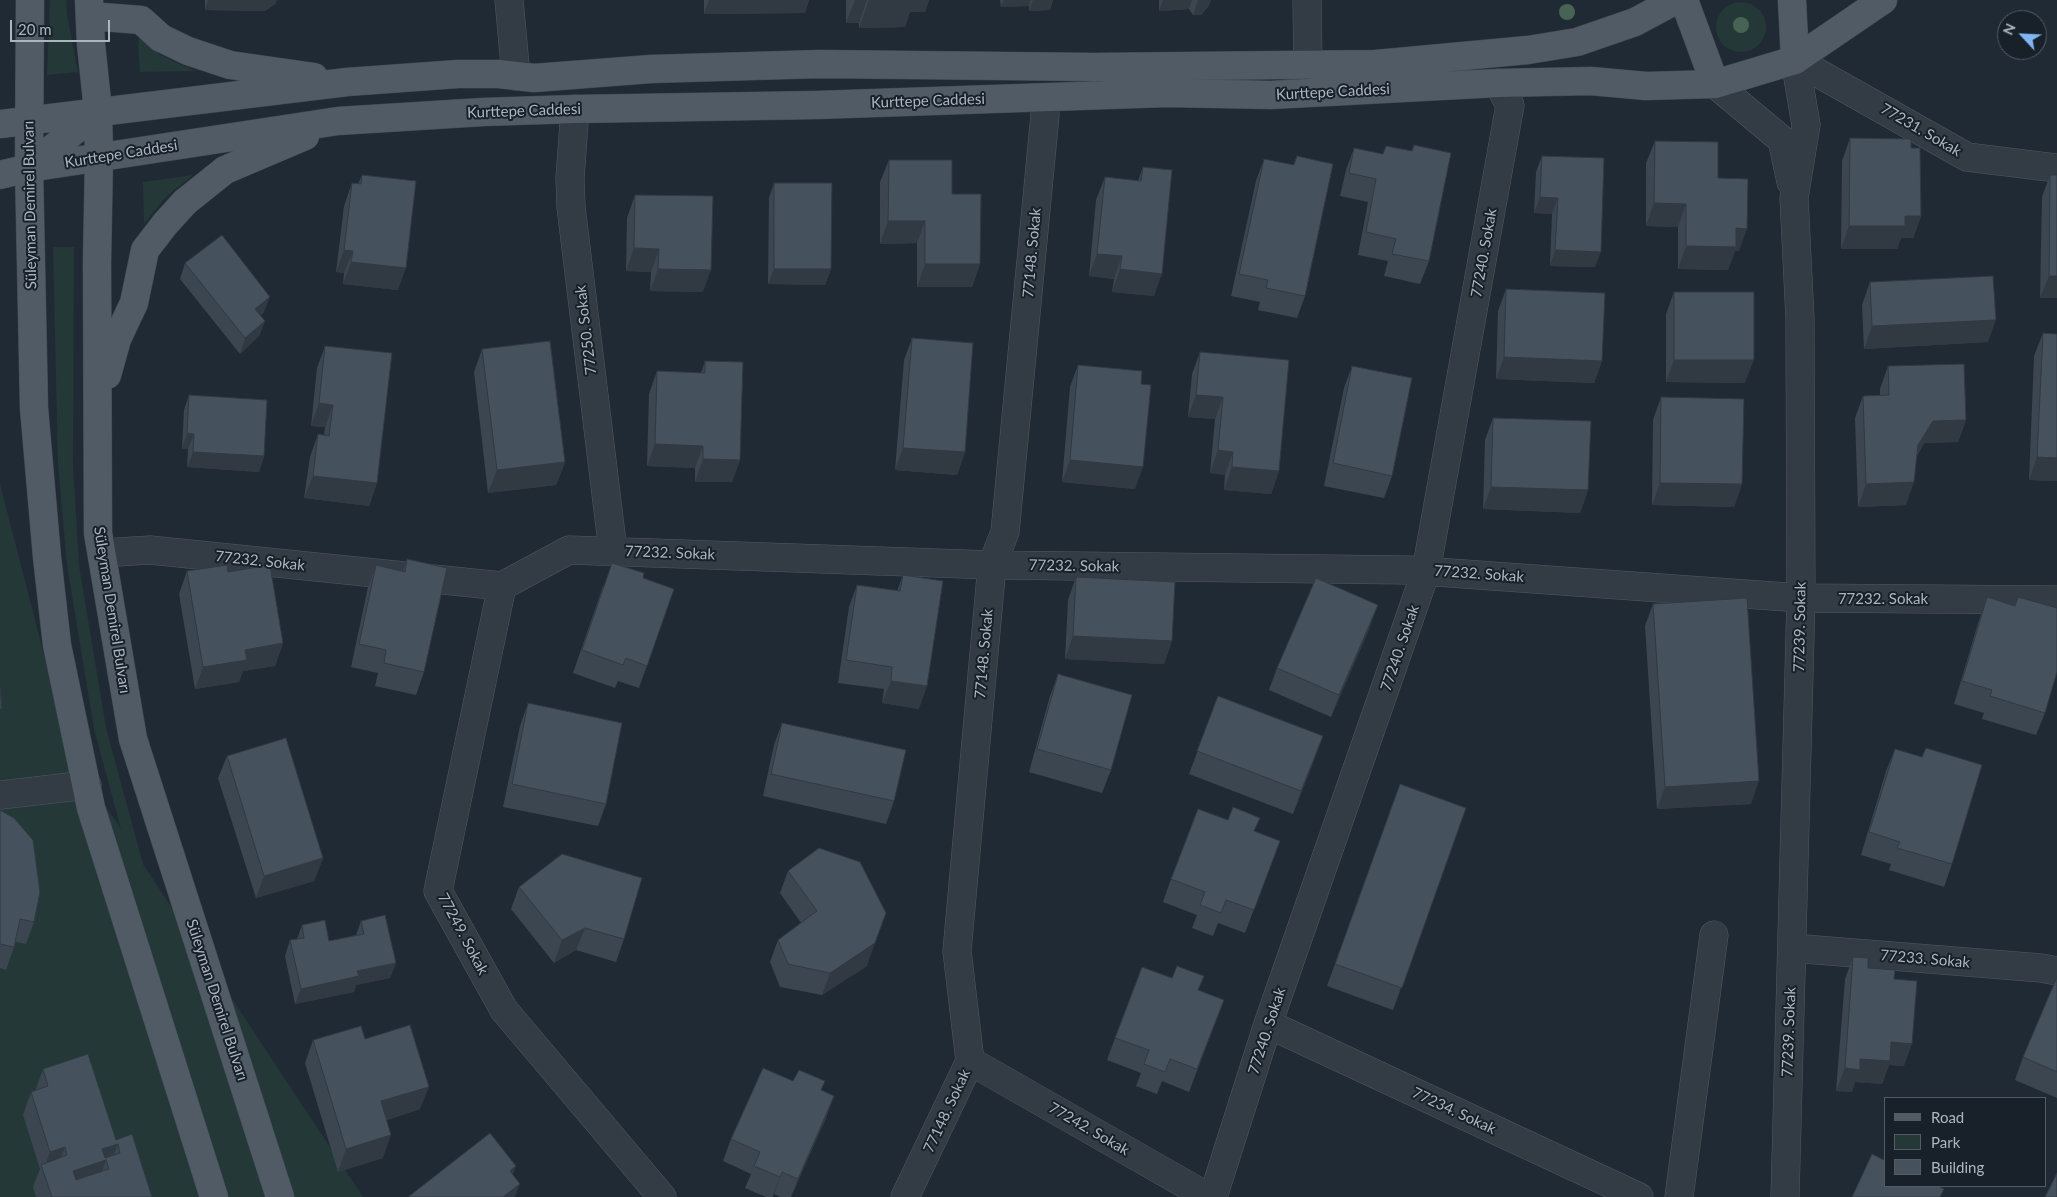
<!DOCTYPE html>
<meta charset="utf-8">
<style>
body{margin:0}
#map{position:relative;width:2057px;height:1197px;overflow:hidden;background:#202a34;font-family:Lato,sans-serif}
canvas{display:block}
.legend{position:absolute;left:1884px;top:1097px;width:162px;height:90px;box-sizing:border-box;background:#182029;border:1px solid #535c66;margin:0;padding:6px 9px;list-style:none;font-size:15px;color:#acb6c2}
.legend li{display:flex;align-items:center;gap:10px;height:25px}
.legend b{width:25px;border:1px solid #535c66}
.north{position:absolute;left:1997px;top:10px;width:50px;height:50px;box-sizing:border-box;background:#182029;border:1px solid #535c66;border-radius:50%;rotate:295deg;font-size:14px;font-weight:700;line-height:20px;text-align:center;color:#acb6c2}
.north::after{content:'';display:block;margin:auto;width:18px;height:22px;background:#81b5f3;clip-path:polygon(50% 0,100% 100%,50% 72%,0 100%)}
.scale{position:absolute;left:10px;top:20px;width:100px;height:22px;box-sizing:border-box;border:2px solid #acb6c2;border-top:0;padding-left:6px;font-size:15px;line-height:18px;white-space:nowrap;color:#acb6c2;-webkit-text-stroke:4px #182029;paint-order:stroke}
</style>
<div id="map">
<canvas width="2057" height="1197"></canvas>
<ul class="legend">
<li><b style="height:6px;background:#505b65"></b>Road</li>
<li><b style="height:14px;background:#243837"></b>Park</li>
<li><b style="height:14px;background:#46515e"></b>Building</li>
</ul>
<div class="north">N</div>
<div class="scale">20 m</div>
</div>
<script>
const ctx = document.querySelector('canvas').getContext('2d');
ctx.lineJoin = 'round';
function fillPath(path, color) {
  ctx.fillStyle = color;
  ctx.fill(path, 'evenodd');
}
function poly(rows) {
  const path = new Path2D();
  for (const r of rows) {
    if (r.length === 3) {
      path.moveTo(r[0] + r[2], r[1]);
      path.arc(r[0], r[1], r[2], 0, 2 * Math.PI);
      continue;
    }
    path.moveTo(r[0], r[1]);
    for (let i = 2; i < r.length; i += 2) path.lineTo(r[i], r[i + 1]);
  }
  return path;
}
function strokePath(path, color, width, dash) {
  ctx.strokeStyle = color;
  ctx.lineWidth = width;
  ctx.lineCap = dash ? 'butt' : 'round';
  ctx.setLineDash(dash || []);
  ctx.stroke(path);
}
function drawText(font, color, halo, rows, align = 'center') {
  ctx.font = font + ' Lato,sans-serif';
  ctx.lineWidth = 4;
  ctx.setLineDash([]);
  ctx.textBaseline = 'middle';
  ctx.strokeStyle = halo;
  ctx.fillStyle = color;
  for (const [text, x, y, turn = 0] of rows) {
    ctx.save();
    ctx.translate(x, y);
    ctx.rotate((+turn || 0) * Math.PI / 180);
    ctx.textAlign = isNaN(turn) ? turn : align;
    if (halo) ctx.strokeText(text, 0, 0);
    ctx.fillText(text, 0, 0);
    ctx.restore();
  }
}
fillPath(poly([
 [50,0,66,0,67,14,78,72,47,75],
 [1741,27,25],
 [139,36,160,55,196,71,140,72,138,46],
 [193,175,165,198,144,224,143,182],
 [53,247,74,247,73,465,79,565,106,728,143,864,363,1197,0,1197,0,484,69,752,121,829,94,729,67,565,58,464]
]), '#243837');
const minor = poly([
 [509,0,516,76],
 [1307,0,1308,65],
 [1795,60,1967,157,2057,168],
 [1715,84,1782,140,1791,182],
 [575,109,570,178,571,207,613,551],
 [102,553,150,550,502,586,569,550,992,565,1408,570,1801,598,2057,600],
 [502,586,438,891,504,1010,662,1197],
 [0,795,87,785],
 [1792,948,2041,968,2057,971],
 [1268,1024,1639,1197],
 [970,1061,1208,1197],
 [905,1197,970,1061,957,951,992,565,1005,532,1045,115,1044,98],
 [1213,1197,1268,1024,1426,571,1510,105,1498,83],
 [1679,1197,1714,935],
 [1785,1197,1801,598,1800,319,1794,198,1806,125,1795,60]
]);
const major = poly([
 [30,0,29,168,34,408,47,557,57,645,91,808,214,1197],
 [89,0,91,44,98,111,99,157,97,262,98,533,133,739,280,1197],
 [1684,0,1715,84],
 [1792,0,1795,60],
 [90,16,141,20,161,38,188,51,230,65,314,77],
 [0,124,347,82,458,74,499,74,534,78,651,69,820,64,1094,67,1376,64,1528,50,1577,42,1635,22,1676,0],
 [29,168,98,111],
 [0,175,29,168,338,121,483,112,575,109,817,105,1167,93,1271,95,1498,83,1591,81,1646,86,1715,84,1795,60,1883,0],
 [107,375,117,339,134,303,145,250,165,224,185,202,225,170,305,136]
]);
strokePath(minor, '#505963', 29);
strokePath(major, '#3f4751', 29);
strokePath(minor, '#333b45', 28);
strokePath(major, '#505b65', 28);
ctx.fillStyle = '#466353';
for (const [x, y] of [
 [1567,12],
 [1741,25]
]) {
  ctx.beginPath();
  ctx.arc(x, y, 8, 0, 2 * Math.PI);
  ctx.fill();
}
fillPath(poly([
 [205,0,277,0,275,4,265,11,205,10],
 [704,0,809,0,805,13,704,14],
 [846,0,929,0,925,12,910,12,905,27,859,28,859,23,846,23],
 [1000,0,1053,0,1050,10,1029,11,1029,6,1001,7],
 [1159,0,1211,0,1208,7,1201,15,1193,15,1189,9,1159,11],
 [1850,138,1911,148,1921,216,1913,238,1901,238,1897,249,1841,249,1842,161],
 [1655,141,1718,178,1739,251,1735,251,1728,270,1678,269,1678,227,1646,226,1646,163],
 [1414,145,1429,261,1420,284,1384,276,1388,261,1358,255,1368,202,1340,196,1346,170,1354,148,1383,154,1386,146,1412,151],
 [1297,156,1305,296,1297,318,1258,310,1260,302,1231,296,1256,181,1264,159,1293,165],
 [1542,156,1595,267,1550,266,1552,214,1534,213,1536,172],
 [889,160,952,194,980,264,972,287,917,287,917,243,880,244,880,182],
 [1143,167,1154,296,1112,292,1114,279,1089,276,1096,200,1105,177,1138,181],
 [362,175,398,290,343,284,344,273,336,272,344,206,352,183,358,184],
 [2050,175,2057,175,2057,298,2040,298,2042,197],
 [774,183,831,269,825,285,768,284,769,198],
 [635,195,703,292,650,291,651,272,626,271,627,218],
 [185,263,264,312,260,316,265,321,259,336,240,354,180,279],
 [1870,282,1988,342,1864,349,1862,305],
 [1506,289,1602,361,1594,383,1496,379,1498,311],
 [1674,292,1745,383,1666,382,1666,314],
 [2043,333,2057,481,2029,480,2034,356],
 [912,338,965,452,957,475,895,470,904,360],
 [325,346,377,483,369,506,304,498,310,457,318,434,324,435,325,427,311,426,317,368],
 [482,349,565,462,556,485,488,493,474,372],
 [1200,352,1279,471,1271,494,1224,490,1225,475,1210,473,1215,419,1188,417,1192,374],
 [705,361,740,460,732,482,695,482,695,468,647,466,649,394,657,371,701,373],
 [1078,365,1135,489,1062,482,1070,387],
 [1352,366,1392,476,1384,498,1324,486,1344,388],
 [1888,366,1966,420,1958,442,1924,443,1917,456,1906,505,1858,507,1855,418,1863,396,1880,395,1880,389],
 [189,395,264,456,259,472,187,467,188,449,182,449,184,410],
 [1661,397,1742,484,1734,507,1652,505,1653,420],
 [1493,418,1588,490,1580,513,1483,509,1485,440],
 [407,559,424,672,416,695,375,686,378,673,351,667,368,587,376,565,403,571],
 [187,571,228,572,283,643,275,666,243,671,239,682,195,689,179,594],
 [903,575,919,709,882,703,884,689,838,683,849,607,857,585,897,591],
 [1076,577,1172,641,1164,664,1065,659,1068,600],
 [603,586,674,589,639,688,618,681,615,688,573,673],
 [1987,597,2045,713,2036,735,1982,719,1984,713,1954,704,1979,620],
 [1653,604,1751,804,1657,809,1645,626],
 [1370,627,1331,717,1269,690,1277,668],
 [1058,674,1111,770,1102,793,1029,772,1050,696],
 [1218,696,1315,758,1293,814,1189,774],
 [528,703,606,804,598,826,503,807,520,726],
 [782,723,894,801,886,824,763,796,774,745],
 [1895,749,1952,864,1944,887,1889,870,1891,864,1861,855,1886,771],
 [227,756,323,858,314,881,256,898,218,778],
 [1400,784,1466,808,1393,1010,1327,986],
 [0,810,34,922,26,944,16,942,14,947,6,970,0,968],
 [1255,832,1280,841,1245,933,1218,923,1213,936,1192,928,1197,915,1163,902,1171,879],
 [788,871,867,966,822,995,780,987,770,962,778,940,801,923,780,893],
 [519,887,624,939,616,962,576,950,554,963,511,909],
 [361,921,396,963,390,978,356,985,354,992,295,1004,285,956,290,940,297,939,302,925,329,941,356,935],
 [1853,957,1868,968,1894,979,1904,1066,1889,1065,1882,1084,1855,1082,1852,1092,1836,1091,1845,979],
 [2057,977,2057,1098,2015,1080,2023,1057],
 [1198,990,1224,1000,1189,1092,1162,1081,1157,1094,1136,1086,1141,1073,1107,1060,1115,1038],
 [365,1039,420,1109,387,1120,383,1158,338,1172,305,1063,313,1040],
 [43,1069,116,1140,152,1197,36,1197,33,1187,40,1169,23,1115,31,1092,35,1091],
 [793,1081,822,1090,834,1096,826,1118,791,1197,780,1197,774,1194,773,1197,766,1197,745,1188,751,1174,723,1161,731,1139]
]), '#3c4651');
fillPath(poly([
 [208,0,277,0,275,4,265,11,205,10],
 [709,0,809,0,805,13,704,14],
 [855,0,867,0,859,23,846,23],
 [869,0,929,0,925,12,910,12,905,27,859,28],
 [1004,0,1031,0,1029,6,1001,7],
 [1033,0,1053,0,1050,10,1029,11],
 [1163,0,1192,0,1189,9,1159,11],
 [1198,0,1211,0,1208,7,1201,15,1193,15],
 [1540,197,1558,198,1552,214,1534,213],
 [1654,203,1686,204,1678,227,1646,226],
 [1905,216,1921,216,1913,238,1901,238,1897,249,1841,249,1849,226],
 [888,221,925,221,917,243,880,244],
 [1736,228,1747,229,1739,251,1735,251,1728,270,1678,269,1686,246],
 [634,248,659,249,651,272,626,271],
 [344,250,353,251,344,273,336,272],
 [1555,250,1601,252,1595,267,1550,266],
 [1097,254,1122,256,1114,279,1089,276],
 [351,262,406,268,398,290,343,284],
 [925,264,980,264,972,287,917,287],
 [658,269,711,270,703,292,650,291],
 [774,269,831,269,825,285,768,284],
 [1120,269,1162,274,1154,296,1112,292],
 [2049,276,2057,276,2057,298,2040,298],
 [270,297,264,312,250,325,255,309],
 [1996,320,1988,342,1864,349,1872,326],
 [265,321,259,336,240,354,245,338],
 [1504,357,1602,361,1594,383,1496,379],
 [1674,360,1754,360,1745,383,1666,382],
 [1196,395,1223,397,1215,419,1188,417],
 [319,403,333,405,325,427,311,426],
 [1966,420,1958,442,1924,443,1909,468,1918,445,1933,421],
 [187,433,194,434,188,449,182,449],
 [655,444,703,446,695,468,647,466],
 [903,448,965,452,957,475,895,470],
 [1218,450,1233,452,1225,475,1210,473],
 [193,452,264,456,259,472,187,467],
 [2037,457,2057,458,2057,481,2029,480],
 [703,459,740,460,732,482,695,482],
 [1070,460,1143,467,1135,489,1062,482],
 [565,462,556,485,488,493,497,470],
 [1232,467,1279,471,1271,494,1224,490],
 [313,476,377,483,369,506,304,498],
 [1914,482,1906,505,1858,507,1866,484],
 [1660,483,1742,484,1734,507,1652,505],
 [1491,487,1588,490,1580,513,1483,509],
 [1378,605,1370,627,1331,717,1339,695],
 [1073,636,1172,641,1164,664,1065,659],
 [283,643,275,666,243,671,239,682,195,689,203,667,245,650],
 [891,681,927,686,919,709,882,703],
 [1323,736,1315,758,1293,814,1301,791],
 [1759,781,1751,804,1657,809,1665,787],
 [323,858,314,881,256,898,264,876],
 [585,928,576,950,554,963,562,940],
 [875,943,867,966,822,995,830,973],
 [396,963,390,978,356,985,354,992,295,1004,301,989,357,971],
 [1891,1042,1912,1044,1904,1066,1889,1065,1882,1084,1855,1082,1852,1092,1836,1091,1845,1068],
 [429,1087,420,1109,373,1124,381,1101],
 [834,1096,826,1118,791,1197,798,1179],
 [391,1135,383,1158,338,1172,346,1149],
 [118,1144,109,1167,106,1160,98,1183,65,1194,73,1171,102,1149],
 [65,1147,56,1170,43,1171,50,1152],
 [516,1166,508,1189,510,1171],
 [782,1172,774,1194,772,1197],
 [520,1184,515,1197,503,1197]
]), '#313942');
const building = poly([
 [1850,138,1911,139,1911,148,1920,148,1921,216,1905,216,1905,226,1849,226,1850,138],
 [1655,141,1718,142,1718,178,1748,179,1747,229,1736,228,1736,247,1686,246,1686,204,1654,203,1655,141],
 [1414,145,1451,153,1429,261,1392,254,1396,239,1366,232,1376,179,1349,173,1354,148,1383,154,1386,146,1412,151,1414,145],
 [1297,156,1333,164,1305,296,1266,288,1268,280,1239,274,1264,159,1294,165,1297,156],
 [1542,156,1604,158,1601,252,1555,250,1558,198,1540,197,1542,156],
 [889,160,952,160,952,194,981,194,980,264,925,264,925,221,888,221,889,160],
 [1143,167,1172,170,1162,274,1120,269,1122,256,1097,254,1105,177,1141,181,1143,167],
 [362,175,416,181,406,268,351,262,353,251,344,250,352,183,361,184,362,175],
 [2050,175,2057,175,2057,276,2049,276,2050,175],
 [774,183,832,183,831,269,774,269,774,183],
 [635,195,713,196,711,270,658,269,659,249,634,248,635,195],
 [222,235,270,297,255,309,265,321,245,338,185,263,222,235],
 [1993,276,1996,320,1872,326,1870,282,1993,276],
 [1506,289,1605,293,1602,361,1504,357,1506,289],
 [1674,292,1754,292,1754,360,1674,360,1674,292],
 [2043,333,2057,334,2057,458,2037,457,2043,333],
 [912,338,973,343,965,452,903,448,912,338],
 [550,341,565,462,497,470,482,349,550,341],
 [325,346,392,353,377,483,313,476,318,434,329,436,333,405,319,403,325,346],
 [1200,352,1289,360,1279,471,1232,467,1233,452,1218,450,1223,397,1196,395,1200,352],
 [705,361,743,362,740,460,703,459,703,446,655,444,657,371,705,373,705,361],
 [1964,364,1966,420,1933,421,1918,445,1914,482,1866,484,1863,396,1889,395,1888,366,1964,364],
 [1078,365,1142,371,1141,384,1151,385,1143,467,1070,460,1078,365],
 [1352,366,1412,378,1392,476,1333,463,1352,366],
 [189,395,267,400,264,456,193,452,194,434,187,433,189,395],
 [1661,397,1744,399,1742,484,1660,483,1661,397],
 [1493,418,1591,421,1588,490,1491,487,1493,418],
 [407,559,447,568,424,672,384,663,386,650,359,644,376,565,405,572,407,559],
 [612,563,644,573,643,578,674,589,647,666,626,658,623,665,582,650,612,563],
 [227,565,228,572,270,565,283,643,245,650,247,660,203,667,187,571,227,565],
 [903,575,943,581,927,686,891,681,892,667,846,660,857,585,900,591,903,575],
 [1076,577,1175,582,1172,641,1073,636,1076,577],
 [1316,578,1378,605,1339,695,1277,668,1316,578],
 [1987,597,2015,606,2018,597,2057,608,2057,672,2045,713,1990,696,1992,690,1962,681,1987,597],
 [1747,598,1759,781,1665,787,1653,604,1747,598],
 [1058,674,1132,695,1111,770,1037,749,1058,674],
 [0,686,2,709,0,709,0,686],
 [1218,696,1323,736,1301,791,1197,751,1218,696],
 [528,703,622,723,606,804,512,784,528,703],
 [782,723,906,750,894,801,771,774,782,723],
 [286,738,323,858,264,876,227,756,286,738],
 [1926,748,1982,765,1952,864,1897,848,1900,842,1869,832,1895,749,1922,757,1926,748],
 [1400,784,1466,808,1402,988,1335,964,1400,784],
 [1233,807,1260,818,1254,831,1280,841,1254,910,1226,900,1221,913,1200,905,1205,892,1171,879,1198,809,1228,820,1233,807],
 [0,810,14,818,33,840,40,892,34,922,20,919,14,947,0,944,0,810],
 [819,848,860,862,886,913,875,943,830,973,788,964,778,940,817,911,788,871,819,848],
 [562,854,642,878,624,939,585,928,562,940,519,887,562,854],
 [385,915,396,963,357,971,359,976,301,989,290,940,304,938,302,925,325,920,329,941,364,934,361,921,385,915],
 [1853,957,1868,958,1868,968,1895,970,1894,979,1917,981,1912,1044,1891,1042,1890,1061,1860,1059,1860,1070,1845,1068,1853,957],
 [1177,966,1204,976,1198,990,1224,1000,1197,1069,1170,1059,1165,1072,1144,1064,1149,1050,1115,1038,1142,967,1172,978,1177,966],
 [2057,977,2057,1072,2023,1057,2057,977],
 [410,1025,429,1087,381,1101,391,1135,346,1149,313,1040,361,1026,365,1039,410,1025],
 [88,1054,116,1140,132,1134,152,1197,52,1197,41,1165,67,1155,65,1147,50,1152,31,1092,48,1086,43,1069,88,1054],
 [118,1144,120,1153,105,1158,102,1149,118,1144],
 [106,1160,109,1169,76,1180,73,1171,106,1160],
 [763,1068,793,1081,799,1070,825,1081,821,1090,834,1096,798,1179,782,1172,780,1177,754,1166,760,1152,731,1139,763,1068],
 [490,1133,516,1166,510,1171,520,1184,503,1197,408,1197,490,1133],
 [1872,1154,1886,1161,1886,1186,1938,1186,1944,1189,1940,1197,1852,1197,1872,1154],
 [2057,1173,2057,1197,2045,1197,2057,1173]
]);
fillPath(building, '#46515e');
strokePath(building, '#313942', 1);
drawText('15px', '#acb6c2', '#182029', [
 ["Kurttepe Caddesi",1333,92,-3],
 ["Kurttepe Caddesi",928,101,-2],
 ["Kurttepe Caddesi",524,111,-2],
 ["77231. Sokak",1921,130,30],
 ["Kurttepe Caddesi",121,154,-9],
 ["Süleyman Demirel Bulvarı",30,205,-91],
 ["77148. Sokak",1032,253,-85],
 ["77240. Sokak",1484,253,-80],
 ["77250. Sokak",586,330,-97],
 ["77232. Sokak",670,553,2],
 ["77232. Sokak",260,561,6],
 ["77232. Sokak",1074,566,1],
 ["77232. Sokak",1479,574,4],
 ["77232. Sokak",1883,599],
 ["Süleyman Demirel Bulvarı",112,610,81],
 ["77239. Sokak",1800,627,-89],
 ["77240. Sokak",1400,648,-71],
 ["77148. Sokak",984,654,-85],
 ["77249. Sokak",463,934,62],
 ["77233. Sokak",1925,959,5],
 ["Süleyman Demirel Bulvarı",217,1000,72],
 ["77240. Sokak",1267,1031,-72],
 ["77239. Sokak",1789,1032,-88],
 ["77148. Sokak",947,1111,-65],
 ["77234. Sokak",1454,1111,25],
 ["77242. Sokak",1089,1129,30]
]);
</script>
